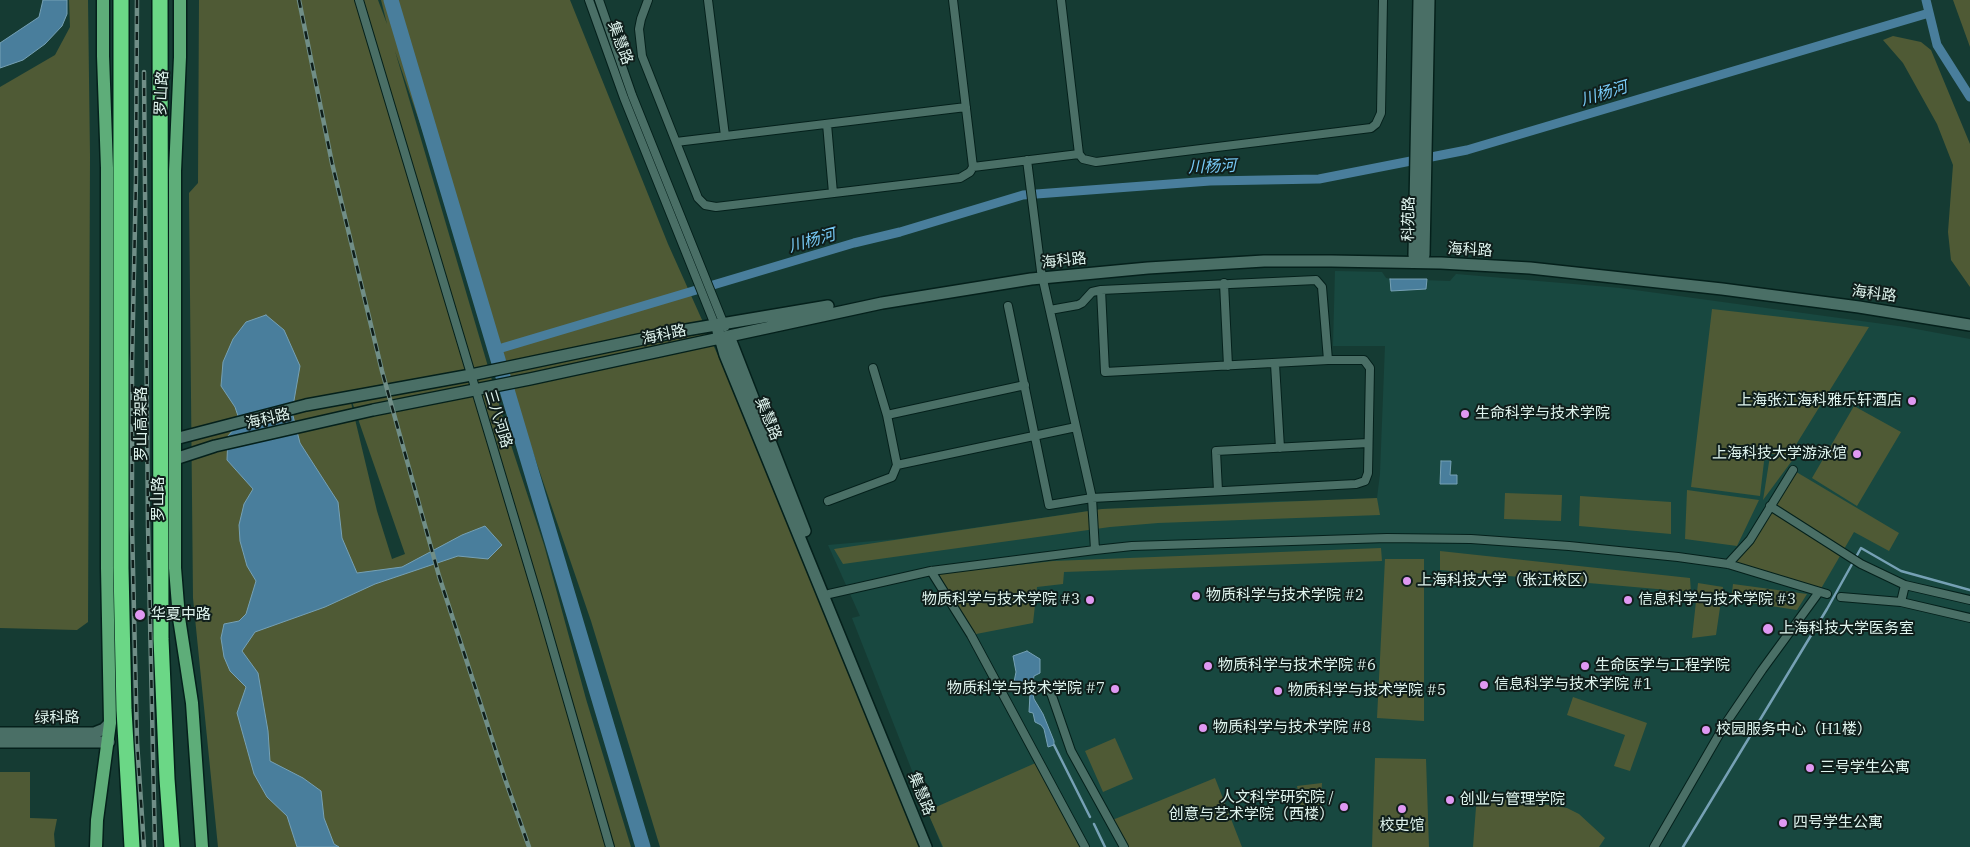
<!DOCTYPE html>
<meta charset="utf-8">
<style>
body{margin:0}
canvas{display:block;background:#153b33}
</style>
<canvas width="1970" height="847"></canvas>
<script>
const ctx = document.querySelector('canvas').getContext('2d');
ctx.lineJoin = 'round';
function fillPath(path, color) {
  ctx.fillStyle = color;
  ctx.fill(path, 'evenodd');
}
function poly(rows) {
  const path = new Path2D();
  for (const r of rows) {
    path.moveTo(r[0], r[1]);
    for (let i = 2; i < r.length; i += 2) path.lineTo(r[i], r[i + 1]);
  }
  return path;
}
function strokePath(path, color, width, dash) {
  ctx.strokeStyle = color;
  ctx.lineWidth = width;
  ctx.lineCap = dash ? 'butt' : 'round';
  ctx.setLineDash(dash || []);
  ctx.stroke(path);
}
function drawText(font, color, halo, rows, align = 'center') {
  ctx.font = font + ' "IBM Plex Serif","Noto Sans SC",serif';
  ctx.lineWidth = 4;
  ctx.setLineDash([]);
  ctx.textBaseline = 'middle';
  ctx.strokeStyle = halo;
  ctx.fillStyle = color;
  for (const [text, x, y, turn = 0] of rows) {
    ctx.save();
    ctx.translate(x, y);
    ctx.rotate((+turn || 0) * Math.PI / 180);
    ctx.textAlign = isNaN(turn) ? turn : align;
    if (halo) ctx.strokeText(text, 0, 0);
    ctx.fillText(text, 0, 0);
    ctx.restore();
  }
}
fillPath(poly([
 [1335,271,1382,272,1386,278,1390,279,1450,281,1456,274,1620,288,1905,327,1970,339,1970,847,942,847,852,618,860,616,828,545,897,539,1102,509,1279,501,1354,501,1377,498,1380,474,1385,346,1333,346]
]), '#184840');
fillPath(poly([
 [69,0,88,0,90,157,88,622,77,630,0,628,0,87,55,55,70,27],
 [199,0,378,0,387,24,381,0,570,0,668,244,806,552,926,847,660,847,591,621,395,51,512,448,544,545,586,699,631,847,218,847,193,598,189,193,198,183],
 [348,390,405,554,392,559,377,511],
 [1953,0,1970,0,1970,47],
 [1893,36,1921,42,1931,50,1970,144,1970,287,1951,260,1948,232,1953,165,1937,124,1903,63,1883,40],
 [1712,309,1869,327,1789,456,1765,453,1760,496,1691,487],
 [1854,406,1901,432,1857,506,1812,478],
 [1770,456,1794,458,1763,500],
 [1793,470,1899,533,1889,551,1854,532,1819,592,1728,564,1750,540],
 [1687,490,1759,500,1737,546,1685,539],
 [1505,493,1562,495,1561,521,1504,519],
 [1580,496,1671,502,1671,534,1579,526],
 [1377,498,1380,515,1158,523,1110,527,843,564,834,549,1102,509],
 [1381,548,1382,561,1064,572,1063,584,1037,587,1033,623,971,635,939,574,1053,561],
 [1440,551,1690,578,1691,592,1440,570],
 [1385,559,1424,559,1424,721,1377,718],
 [1698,583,1723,587,1716,635,1692,638],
 [1733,584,1807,594,1797,610,1731,600],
 [1573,697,1647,723,1630,771,1614,766,1625,735,1567,715],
 [1115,738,1133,779,1103,792,1085,751],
 [1375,758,1426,759,1429,847,1372,847],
 [1040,761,1085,847,943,847,927,811],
 [0,772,30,772,30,818,57,819,54,834,55,847,0,847],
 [1215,778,1242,847,1124,847,1110,821],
 [1322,783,1320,812,1302,813,1297,786],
 [1491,794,1512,796,1531,802,1567,808,1579,814,1605,838,1599,847,1473,847,1476,807,1483,798]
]), '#4f5a35');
const water = poly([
 [43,0,67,0,67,14,62,26,45,44,23,60,0,68,0,43,39,17,43,0],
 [1390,279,1427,279,1426,289,1391,291,1390,279],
 [266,315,284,330,300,366,292,412,300,443,338,502,342,538,357,573,402,567,462,535,485,526,502,545,488,559,458,556,375,584,325,607,255,632,242,651,258,673,268,731,270,761,303,778,321,791,324,818,334,844,339,847,297,847,287,816,267,797,254,774,237,713,246,687,230,671,224,657,221,638,224,624,239,621,246,614,256,581,247,566,240,541,239,525,244,504,253,489,227,460,228,436,240,422,235,407,221,386,223,362,233,339,246,322,266,315],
 [1441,461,1451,461,1450,475,1457,475,1457,484,1440,484,1441,461],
 [1027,651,1040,659,1040,673,1034,676,1032,689,1034,699,1043,714,1054,741,1054,745,1048,747,1044,729,1041,725,1035,722,1033,713,1029,712,1030,694,1027,688,1014,682,1016,672,1013,656,1027,651]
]);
fillPath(water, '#497e9c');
strokePath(water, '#76a1b5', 1);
strokePath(poly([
 [1054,745,1090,817],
 [1094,824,1105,847],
 [1683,847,1827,609,1861,548,1901,571,1970,590]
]), '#76a1b5', 2.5);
strokePath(poly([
 [1926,0,1937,45,1970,97],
 [495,350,854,243,900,232,1023,195,1210,181,1319,179,1467,150,1929,13]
]), '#497e9c', 9);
strokePath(poly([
 [391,0,643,847]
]), '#497e9c', 15);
const street = poly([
 [359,0,539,601,610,847],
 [589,0,624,98,715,325],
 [599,0,632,95,725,327],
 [648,0,641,19,639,29,642,56,698,198,705,205,716,207,960,178,970,172,973,167,953,0],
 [708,0,725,136],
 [1061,0,1079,154,1083,159,1096,162,1371,128,1376,124,1381,113,1383,0],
 [827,124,833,193],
 [676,142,966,107],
 [1027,160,1041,271,1092,498,1095,550],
 [973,167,1079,154],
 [1224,283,1228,366],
 [1008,306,1049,505,1092,498,1356,484,1365,481,1368,473,1370,368,1364,360,1328,360,1105,372,1101,290],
 [1050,310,1078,305,1082,303,1092,292,1101,290,1316,280,1322,287,1328,360],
 [1275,364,1280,448],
 [887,415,1025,385],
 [897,465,1076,427],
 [1218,491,1216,451,1368,443],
 [828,501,892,477,897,465,887,415,873,368],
 [1770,506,1861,564,1905,585],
 [1728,564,1750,540,1793,470],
 [931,571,971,635,1085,847],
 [829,594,931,571,1095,550,1132,546,1387,538,1471,539,1569,546,1678,557,1728,564,1827,594],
 [1841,597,1901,602,1905,585,1970,600],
 [1901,602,1970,618],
 [1040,686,1051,693,1071,751,1124,847],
 [1654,847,1724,726,1762,670,1819,592]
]);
const secondary = poly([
 [1419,0,1414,255,1419,262],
 [1419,262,1424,255,1429,0],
 [718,331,725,355,926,847],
 [729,336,805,531],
 [175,439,306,405,471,375,686,330,828,306],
 [175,459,215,446,373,410,530,379,882,303,1031,279,1148,268,1264,261,1331,261,1441,263,1530,268,1722,289,1859,307,1970,325],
 [0,733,94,733,104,729,110,723],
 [0,742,109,742]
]);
const primary = poly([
 [180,0,180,57,175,171,175,568,179,618,192,703,202,847],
 [96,847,97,820,110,723,107,568,107,168,103,56,103,0]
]);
const highway = poly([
 [121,0,121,568,124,710,132,847],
 [160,0,161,639,167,779,172,847]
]);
strokePath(street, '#04201b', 10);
strokePath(secondary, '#04201b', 14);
strokePath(primary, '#04201b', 15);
strokePath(highway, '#04201b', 18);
strokePath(street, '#4a6f66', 8);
strokePath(secondary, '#4a6f66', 11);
strokePath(primary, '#5ead79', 12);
strokePath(highway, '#6bd786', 15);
const rail = poly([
 [137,0,136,178,132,363,132,526,137,742,144,847],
 [299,0,332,163,382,371,439,576,505,779,529,847],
 [144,72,148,526,155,847]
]);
strokePath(rail, '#708e87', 4.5);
strokePath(rail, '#0f1e1b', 2.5, [8]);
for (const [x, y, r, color] of [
 [1912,401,5,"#df98f2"],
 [1465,414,5,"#df98f2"],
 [1857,454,5,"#df98f2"],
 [1407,581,5,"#df98f2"],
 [1196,596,5,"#df98f2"],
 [1090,600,5,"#df98f2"],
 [1628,600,5,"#df98f2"],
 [140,615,6,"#df98f2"],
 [1768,629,6,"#df98f2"],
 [1208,666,5,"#df98f2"],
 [1585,666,5,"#df98f2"],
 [1484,685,5,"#df98f2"],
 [1115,689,5,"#df98f2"],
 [1278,691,5,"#df98f2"],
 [1203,728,5,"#df98f2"],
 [1706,730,5,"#df98f2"],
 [1810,768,5,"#df98f2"],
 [1450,800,5,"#df98f2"],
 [1344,807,5,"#df98f2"],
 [1402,809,5,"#df98f2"],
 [1783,823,5,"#df98f2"]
]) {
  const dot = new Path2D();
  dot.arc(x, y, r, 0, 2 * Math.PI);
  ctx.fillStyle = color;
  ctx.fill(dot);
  strokePath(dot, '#0f1e1b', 2);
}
drawText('15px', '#dff4ee', '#0f1e1b', [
 ["集慧路",620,43,70],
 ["罗山路",162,93,-87],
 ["科苑路",1409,219,-89],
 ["海科路",1470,250,3],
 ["海科路",1064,261,-6],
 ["海科路",1874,294,7],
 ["海科路",664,335,-12],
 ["海科路",268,419,-13],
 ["三八河路",498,419,73],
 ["集慧路",768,419,68],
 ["罗山高架路",142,424,-90],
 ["罗山路",159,499,-90],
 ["绿科路",57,718,-1],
 ["集慧路",921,794,68]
]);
drawText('15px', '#dff4ee', '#0f1e1b', [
 ["上海张江海科雅乐轩酒店",1902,401,"right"],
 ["生命科学与技术学院",1475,414],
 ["上海科技大学游泳馆",1847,454,"right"],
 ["上海科技大学（张江校区）",1417,581],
 ["物质科学与技术学院 #2",1206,596],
 ["物质科学与技术学院 #3",1080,600,"right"],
 ["信息科学与技术学院 #3",1638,600],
 ["华夏中路",151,615],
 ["上海科技大学医务室",1779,629],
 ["物质科学与技术学院 #6",1218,666],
 ["生命医学与工程学院",1595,666],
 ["信息科学与技术学院 #1",1494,685],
 ["物质科学与技术学院 #7",1105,689,"right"],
 ["物质科学与技术学院 #5",1288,691],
 ["物质科学与技术学院 #8",1213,728],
 ["校园服务中心（H1楼）",1716,730],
 ["三号学生公寓",1820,768],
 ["人文科学研究院 /",1334,798,"right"],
 ["创意与艺术学院（西楼）",1334,815,"right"],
 ["创业与管理学院",1460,800],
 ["四号学生公寓",1793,823],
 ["校史馆",1402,826,"center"]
], 'left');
drawText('italic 16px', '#78caf7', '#0f1e1b', [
 ["川杨河",1604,94,-17],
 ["川杨河",1212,167,-2],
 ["川杨河",812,241,-16]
]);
</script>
